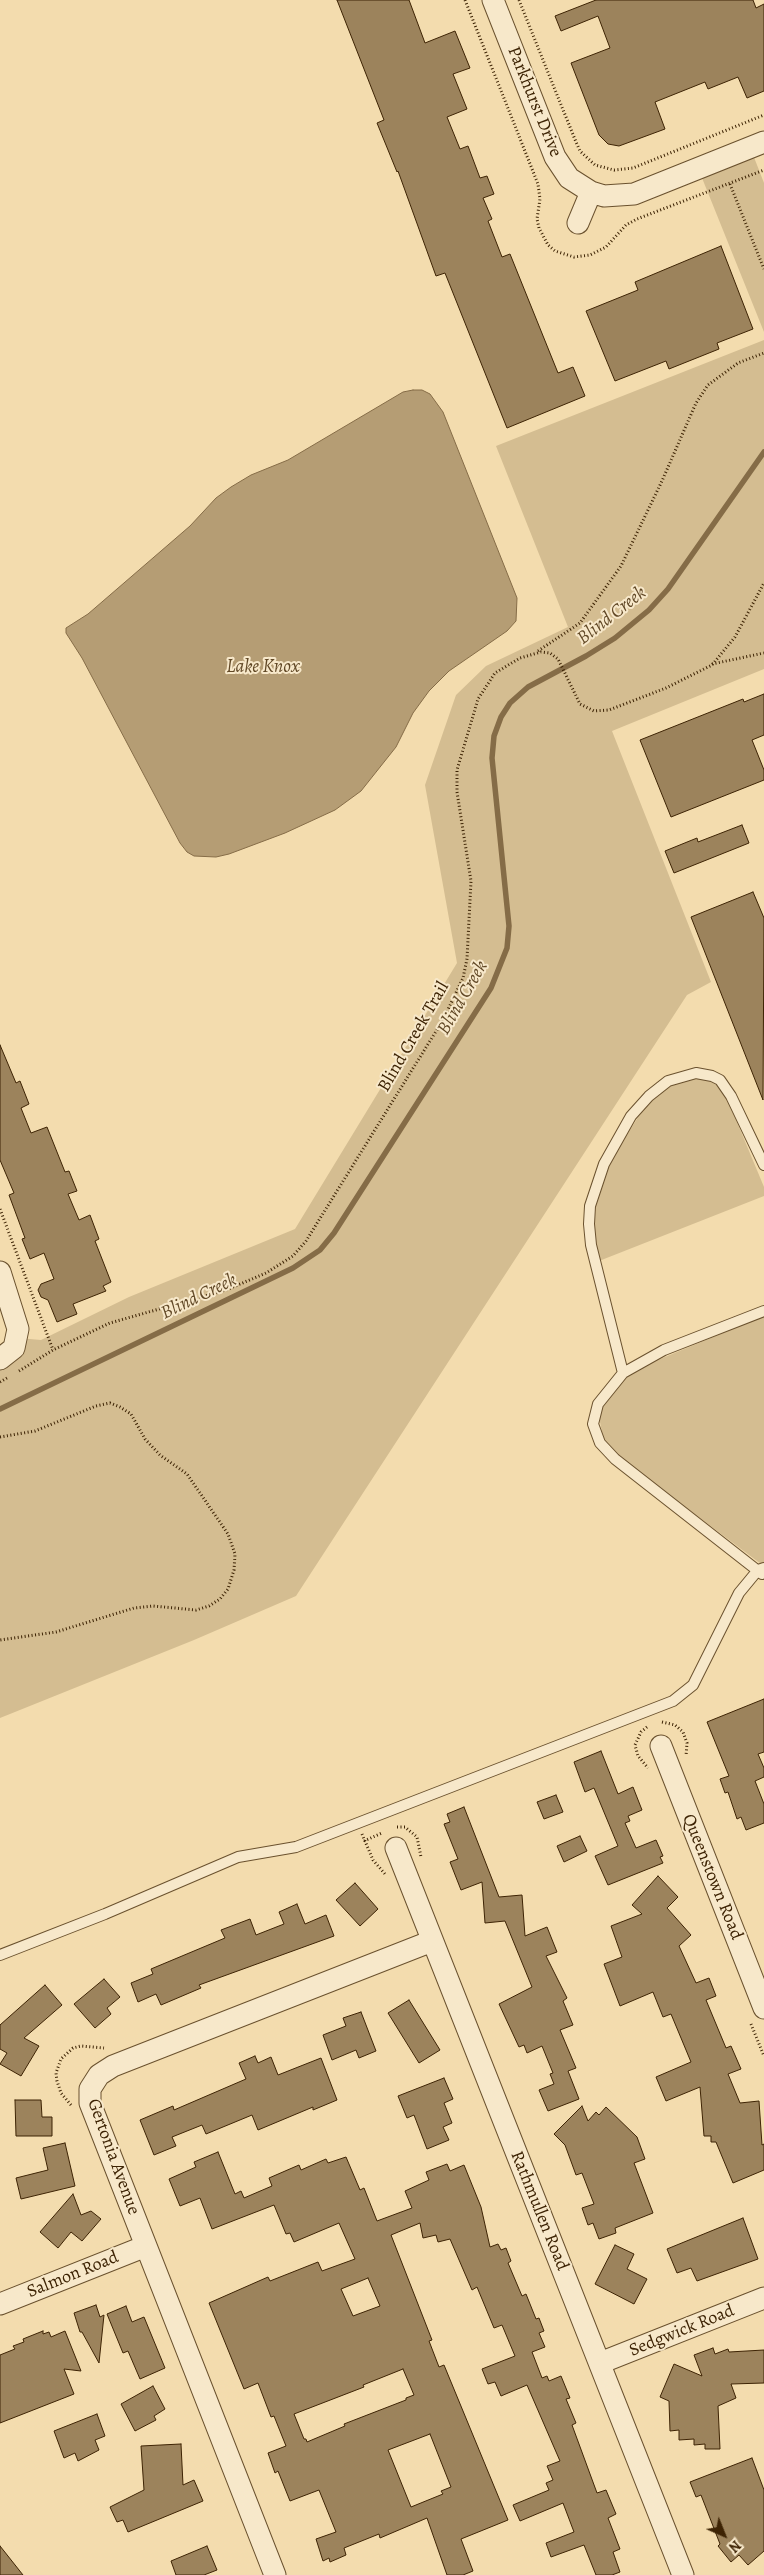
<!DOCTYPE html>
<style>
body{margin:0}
#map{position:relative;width:764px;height:2575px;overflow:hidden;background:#f3dcae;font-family:Alegreya,serif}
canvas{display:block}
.north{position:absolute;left:699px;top:2510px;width:50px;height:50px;-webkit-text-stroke:4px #f7e8ca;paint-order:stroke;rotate:136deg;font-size:14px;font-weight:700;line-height:20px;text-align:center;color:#3d2304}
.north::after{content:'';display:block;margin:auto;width:18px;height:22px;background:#3d2304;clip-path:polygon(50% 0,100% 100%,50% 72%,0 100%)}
</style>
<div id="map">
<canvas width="764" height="2575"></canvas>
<div class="north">N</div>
</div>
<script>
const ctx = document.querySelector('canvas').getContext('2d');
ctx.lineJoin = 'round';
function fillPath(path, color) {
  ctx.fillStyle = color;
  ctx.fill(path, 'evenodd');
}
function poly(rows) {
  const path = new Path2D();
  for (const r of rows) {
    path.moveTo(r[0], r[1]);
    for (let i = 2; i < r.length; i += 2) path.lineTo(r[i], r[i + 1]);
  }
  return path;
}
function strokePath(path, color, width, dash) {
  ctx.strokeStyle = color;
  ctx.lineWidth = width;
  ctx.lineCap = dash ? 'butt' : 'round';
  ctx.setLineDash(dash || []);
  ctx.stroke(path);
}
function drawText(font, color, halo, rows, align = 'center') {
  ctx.font = font + ' Alegreya,serif';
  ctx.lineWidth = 4;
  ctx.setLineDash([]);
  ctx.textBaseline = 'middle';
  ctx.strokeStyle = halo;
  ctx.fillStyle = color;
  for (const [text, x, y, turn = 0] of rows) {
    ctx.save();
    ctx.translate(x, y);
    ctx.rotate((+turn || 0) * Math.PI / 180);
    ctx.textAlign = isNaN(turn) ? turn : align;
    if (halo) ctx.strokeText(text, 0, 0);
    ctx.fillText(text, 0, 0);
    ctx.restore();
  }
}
fillPath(poly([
 [750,147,764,183,764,332,698,168],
 [764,340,764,669,612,731,711,982,687,995,296,1596,194,1640,0,1718,0,1359,18,1338,41,1340,129,1297,295,1229,457,963,425,785,456,695,486,666,568,627,496,446],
 [707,1077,716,1082,727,1098,764,1187,764,1196,599,1261,594,1232,596,1198,613,1157,647,1103,672,1084,695,1078],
 [764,1316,764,1563,761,1564,615,1454,604,1442,599,1417,604,1402,615,1387,630,1374,648,1364]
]), '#d4bd91');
const water = poly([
 [413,390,422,390,430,394,443,412,517,598,516,621,507,631,449,671,429,691,413,713,396,747,361,791,335,810,285,833,229,854,216,857,194,856,187,852,180,843,82,658,66,633,66,628,88,614,190,526,216,498,231,487,251,475,288,460,403,392,413,390]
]);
fillPath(water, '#b59d74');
strokePath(water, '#856c47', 1);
strokePath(poly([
 [0,1409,293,1268,320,1250,334,1233,491,988,507,948,509,926,492,758,494,736,501,717,510,703,528,687,586,656,615,638,649,610,668,589,764,452]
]), '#856c47', 5.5);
const building = poly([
 [337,0,409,0,425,43,455,31,470,68,453,74,467,109,447,117,460,149,468,146,480,178,487,176,494,194,483,198,492,219,488,221,502,257,510,254,558,373,573,367,585,396,507,428,445,273,436,276,398,171,397,172,377,123,384,120,337,0],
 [596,0,753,0,756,8,764,4,764,91,747,98,738,77,708,89,705,82,655,102,665,129,619,146,608,144,599,135,571,63,610,48,598,16,561,31,555,16,596,0],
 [721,246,753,329,717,343,719,349,669,369,666,361,615,381,586,311,638,290,635,282,721,246],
 [764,694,764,735,752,740,764,770,764,780,671,817,640,740,743,699,744,702,764,694],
 [742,825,749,843,674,873,665,851,697,838,698,842,742,825],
 [753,892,764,918,763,1100,691,917,753,892],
 [0,1045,16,1083,20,1081,29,1104,21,1108,31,1133,47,1127,65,1172,69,1171,77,1191,68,1194,79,1220,90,1215,99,1239,95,1241,111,1282,103,1286,106,1291,73,1304,77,1314,57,1322,48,1300,41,1297,38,1290,41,1284,54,1279,44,1253,30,1259,22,1239,25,1238,9,1195,14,1193,0,1160,0,1045],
 [764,1699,764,1752,758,1754,764,1768,764,1777,755,1781,764,1804,764,1823,746,1830,741,1817,737,1819,728,1792,725,1793,720,1779,729,1776,707,1722,764,1699],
 [601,1751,618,1794,633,1787,642,1810,628,1816,630,1821,625,1823,636,1848,656,1840,663,1856,660,1857,663,1863,608,1885,595,1856,618,1846,594,1788,585,1792,574,1762,601,1751],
 [556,1795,563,1812,544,1819,537,1802,556,1795],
 [464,1807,499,1897,522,1895,525,1936,547,1927,557,1952,546,1956,567,1998,563,2001,573,2025,560,2030,576,2068,568,2071,579,2099,548,2111,539,2090,554,2084,550,2074,553,2073,542,2046,527,2053,524,2045,519,2047,499,2004,532,1987,505,1921,485,1923,482,1882,461,1890,450,1862,458,1859,444,1824,450,1822,447,1814,464,1807],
 [580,1836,587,1851,564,1862,557,1846,580,1836],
 [658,1876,678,1897,667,1908,691,1935,679,1946,696,1983,709,1978,716,1996,706,2000,726,2048,731,2046,741,2069,728,2074,740,2103,759,2101,762,2145,764,2144,764,2170,733,2183,716,2142,711,2142,711,2136,704,2136,700,2087,666,2101,656,2077,691,2062,671,2014,663,2017,653,1992,620,2006,604,1964,622,1957,611,1926,642,1914,632,1905,658,1876],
 [355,1883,378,1909,360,1926,336,1900,355,1883],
 [297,1904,305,1924,326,1915,334,1936,199,1985,201,1988,161,2005,156,1994,138,2002,131,1983,153,1974,151,1969,225,1938,221,1930,250,1919,256,1935,284,1924,279,1912,297,1904],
 [104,1979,120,1997,107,2008,111,2014,95,2028,74,2004,104,1979],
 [45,1985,62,2005,24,2038,39,2046,21,2076,0,2064,7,2053,0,2049,0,2025,45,1985],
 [409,2000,440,2050,419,2063,388,2013,409,2000],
 [361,2012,376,2051,359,2058,356,2050,332,2060,323,2035,346,2026,343,2018,361,2012],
 [255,2056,258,2063,271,2057,278,2075,321,2058,337,2100,313,2110,313,2107,258,2130,252,2115,206,2134,202,2125,172,2137,176,2146,154,2155,140,2120,173,2106,174,2110,246,2079,239,2063,255,2056],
 [444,2078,453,2099,444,2103,452,2123,443,2127,449,2140,427,2149,414,2115,407,2118,398,2096,444,2078],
 [15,2100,41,2100,42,2117,52,2117,52,2136,16,2136,15,2100],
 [582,2106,588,2121,596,2112,599,2115,606,2107,637,2137,645,2159,634,2163,653,2213,615,2228,616,2233,599,2239,593,2223,588,2225,582,2208,594,2204,582,2173,576,2175,565,2145,554,2134,582,2106],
 [65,2143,75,2186,21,2199,16,2178,48,2170,43,2148,65,2143],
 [218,2152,235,2194,241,2191,244,2198,272,2186,269,2178,299,2165,301,2170,326,2159,328,2163,346,2157,360,2190,364,2188,377,2221,412,2208,405,2191,429,2180,426,2172,447,2164,450,2171,464,2165,481,2207,490,2247,498,2244,501,2250,506,2248,511,2261,508,2263,522,2296,526,2294,536,2319,539,2318,544,2331,539,2333,545,2347,532,2352,542,2378,547,2376,549,2381,561,2376,570,2398,566,2399,576,2423,572,2425,597,2493,606,2490,616,2514,608,2518,620,2549,613,2552,620,2572,612,2575,596,2575,584,2545,551,2557,546,2543,574,2532,563,2503,520,2521,513,2505,549,2490,546,2483,553,2480,547,2466,560,2461,527,2385,501,2396,495,2382,488,2384,482,2369,515,2356,502,2325,494,2328,477,2287,472,2290,450,2239,438,2242,436,2235,423,2238,420,2223,391,2235,432,2340,429,2341,439,2367,444,2365,508,2520,461,2539,473,2571,463,2575,447,2575,427,2518,380,2538,379,2534,344,2548,346,2555,330,2562,329,2558,323,2561,316,2539,336,2532,319,2490,290,2501,278,2471,275,2473,268,2453,286,2446,274,2416,271,2417,258,2383,244,2389,209,2303,268,2277,270,2281,318,2262,322,2271,355,2259,339,2223,294,2242,290,2233,286,2234,274,2205,212,2229,200,2198,180,2206,169,2179,196,2167,194,2162,218,2152],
 [368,2278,380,2306,353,2316,341,2289,368,2278],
 [403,2369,414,2395,406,2398,406,2400,344,2424,345,2426,307,2442,306,2439,304,2439,294,2414,364,2387,363,2385,403,2369],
 [430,2434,451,2487,441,2491,443,2494,411,2507,388,2450,430,2434],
 [73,2194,81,2215,91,2211,101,2219,82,2241,71,2232,58,2248,40,2232,73,2194],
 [743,2218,758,2259,697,2281,691,2268,677,2273,667,2249,743,2218],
 [615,2245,634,2254,627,2269,647,2279,634,2304,595,2284,615,2245],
 [96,2305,100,2317,104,2315,99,2363,82,2332,80,2332,74,2313,96,2305],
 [126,2306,132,2322,144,2317,165,2368,140,2379,128,2351,123,2353,107,2314,126,2306],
 [43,2331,43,2334,49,2332,51,2337,65,2331,81,2371,64,2369,74,2394,0,2423,0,2355,15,2349,13,2346,24,2342,23,2339,43,2331],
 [713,2348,715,2354,728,2349,729,2352,764,2350,764,2383,731,2384,736,2398,718,2406,720,2449,705,2449,705,2444,694,2445,694,2439,679,2440,679,2430,670,2431,669,2401,660,2397,674,2364,702,2376,694,2355,713,2348],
 [153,2386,165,2409,154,2416,156,2420,135,2431,121,2404,153,2386],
 [97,2414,105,2436,95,2440,99,2450,78,2461,75,2453,64,2458,54,2431,97,2414],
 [181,2444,183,2485,194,2480,203,2501,128,2532,123,2520,117,2522,110,2507,144,2490,141,2446,181,2444],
 [752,2458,764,2490,764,2551,748,2565,739,2555,731,2562,718,2546,720,2544,701,2495,696,2497,690,2482,752,2458],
 [0,2546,23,2575,0,2575,0,2546],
 [207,2546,217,2570,204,2575,176,2575,171,2561,207,2546]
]);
fillPath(building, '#9c835c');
strokePath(building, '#3d2304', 1);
const service = poly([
 [623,1373,591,1245,589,1224,590,1206,604,1164,631,1116,649,1096,668,1081,696,1073,712,1076,720,1080,731,1096,764,1165],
 [762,1574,615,1459,600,1443,593,1424,598,1404,623,1373,664,1350,764,1311],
 [0,1955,105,1914,238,1857,296,1847,673,1701,693,1685,739,1593,758,1570,764,1568]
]);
const minor = poly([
 [493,0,555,157,569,178,591,192],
 [578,223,591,192,604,196,634,194,764,142],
 [0,1272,18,1329,14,1348,0,1359],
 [661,1746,764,2008],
 [396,1848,683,2575],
 [0,2304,146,2246],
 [600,2363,764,2298],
 [275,2575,90,2103,90,2089,99,2075,113,2066,432,1941]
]);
strokePath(service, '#6a512e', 12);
strokePath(minor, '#6a512e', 23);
strokePath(poly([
 [465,0,538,184,540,199,537,219,539,228,548,245,555,251,574,257,590,255,606,247,626,225,637,219,764,170],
 [519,0,576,142,580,151,595,165,614,170,633,168,764,115],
 [730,184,764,269],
 [538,651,580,623,621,566,662,481,696,403,708,385,738,363,764,353],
 [712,664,764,653],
 [0,1209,53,1350],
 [19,1371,53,1350,110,1323,226,1290,266,1273,293,1256,306,1241,443,1020,463,978,467,959,471,881,457,792,457,770,478,699,495,673,520,658,541,652,550,653,558,659,580,704,594,711,609,710,666,688,712,665,735,637,764,583],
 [0,1382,7,1378],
 [0,1437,35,1431,96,1406,110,1403,120,1407,131,1414,145,1439,160,1455,187,1474,228,1534,235,1554,234,1570,228,1589,220,1599,209,1606,196,1610,153,1606,134,1608,56,1632,0,1640],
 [662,1722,675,1725,683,1732,687,1743,686,1756],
 [647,1727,641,1732,635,1745,638,1756,648,1768],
 [397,1827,405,1827,417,1837,421,1857],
 [362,1834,373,1860,385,1874],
 [364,1841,382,1833],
 [751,2024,764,2056],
 [71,2105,61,2093,57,2081,56,2073,61,2059,73,2048,81,2046,104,2048]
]), '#3d2304', 3, [1, 2.5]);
strokePath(service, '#f7e8ca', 10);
strokePath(minor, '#f7e8ca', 21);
drawText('18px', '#3d2304', '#f7e8ca', [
 ["Parkhurst Drive",534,102,68],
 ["Blind Creek Trail",414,1037,-60],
 ["Queenstown Road",712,1877,68],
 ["Gertonia Avenue",113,2157,70],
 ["Rathmullen Road",539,2211,68],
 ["Salmon Road",73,2275,-22],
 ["Sedgwick Road",682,2331,-22]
]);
drawText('italic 19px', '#614826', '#f7e8ca', [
 ["Blind Creek",612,616,-38],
 ["Lake Knox",263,667],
 ["Blind Creek",463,998,-60],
 ["Blind Creek",199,1297,-26]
]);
</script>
